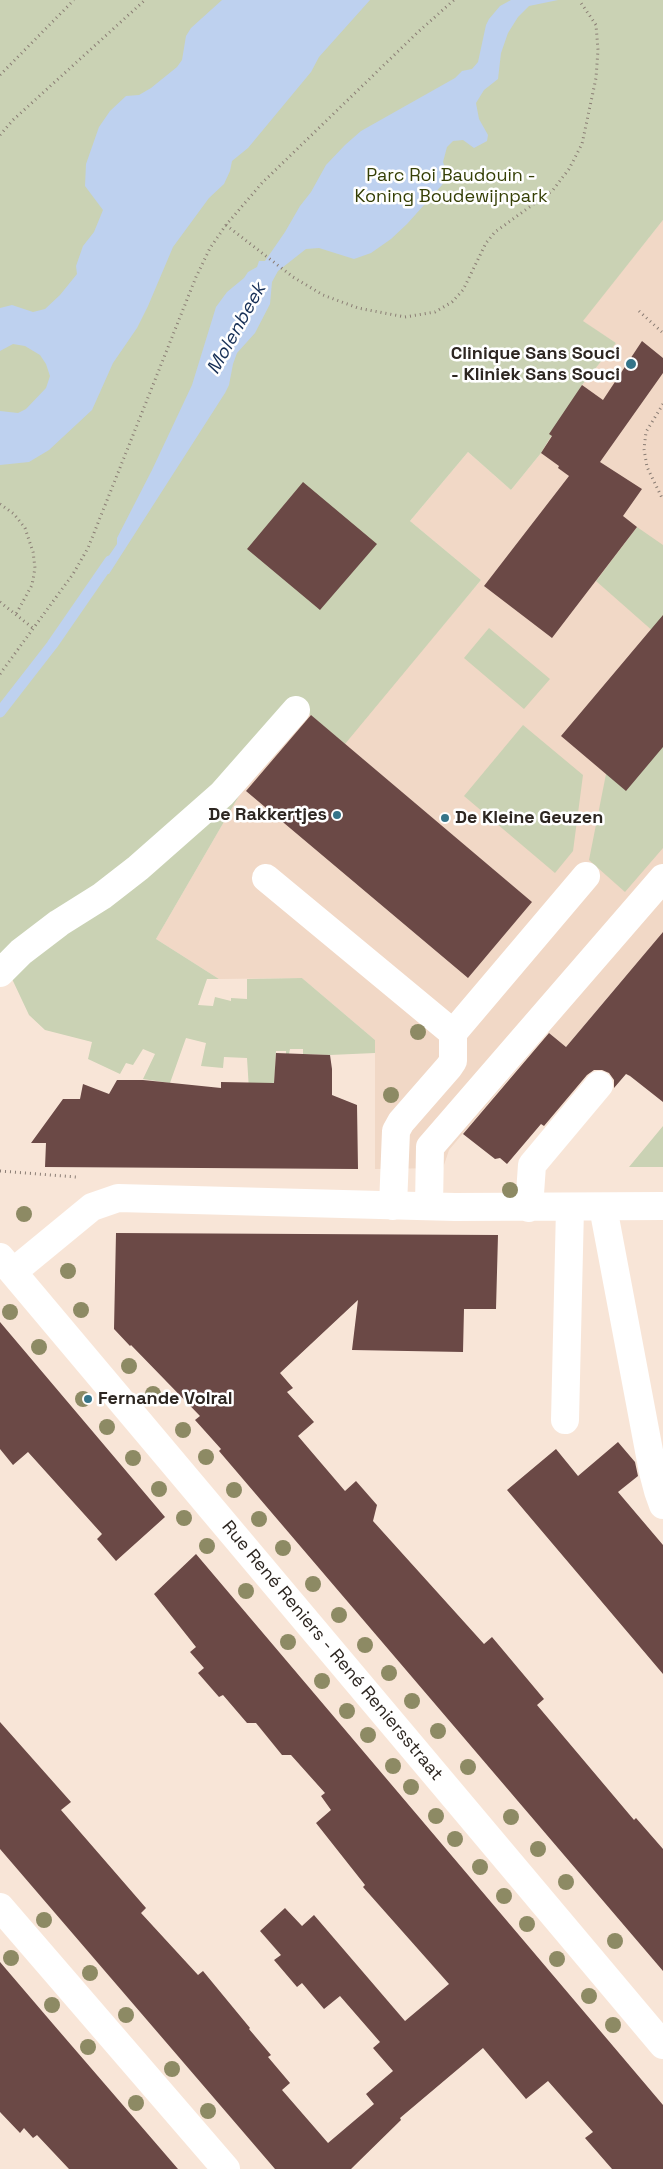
<!DOCTYPE html>
<meta charset="utf-8">
<style>
body{margin:0}
canvas{display:block;background:#f8e5d7}
</style>
<canvas width="663" height="2169"></canvas>
<script>
const ctx = document.querySelector('canvas').getContext('2d');
ctx.lineJoin = 'round';
function fillPath(path, color) {
  ctx.fillStyle = color;
  ctx.fill(path, 'evenodd');
}
function poly(rows) {
  const path = new Path2D();
  for (const r of rows) {
    path.moveTo(r[0], r[1]);
    for (let i = 2; i < r.length; i += 2) path.lineTo(r[i], r[i + 1]);
  }
  return path;
}
function strokePath(path, color, width, dash) {
  ctx.strokeStyle = color;
  ctx.lineWidth = width;
  ctx.lineCap = dash ? 'butt' : 'round';
  ctx.setLineDash(dash || []);
  ctx.stroke(path);
}
function drawText(font, color, halo, rows, align = 'center') {
  ctx.font = font + ' "Space Grotesk",sans-serif';
  ctx.lineWidth = 5;
  ctx.setLineDash([]);
  ctx.textBaseline = 'middle';
  ctx.strokeStyle = halo;
  ctx.fillStyle = color;
  for (const [text, x, y, turn = 0] of rows) {
    ctx.save();
    ctx.translate(x, y);
    ctx.rotate((+turn || 0) * Math.PI / 180);
    ctx.textAlign = isNaN(turn) ? turn : align;
    if (halo) ctx.strokeText(text, 0, 0);
    ctx.fillText(text, 0, 0);
    ctx.restore();
  }
}
fillPath(poly([
 [663,220,663,932,658,938,663,943,624,978,566,1047,548,1032,449,1150,443,1168,375,1169,375,1040,302,978,219,979,156,939,243,789,309,713,344,743,481,580,410,521,468,452,511,490,541,453,582,385,616,343,582,321]
]), '#f1d8c6');
fillPath(poly([
 [0,0,663,0,663,220,583,321,616,343,582,385,541,453,511,490,468,452,410,521,481,580,345,744,309,714,243,789,156,939,219,979,207,979,198,1005,213,1006,215,997,231,1001,231,998,247,999,247,979,302,978,375,1040,375,1053,330,1055,303,1054,303,1049,290,1049,289,1054,286,1054,286,1051,276,1051,274,1090,249,1090,247,1058,224,1057,223,1068,201,1066,206,1043,186,1038,170,1083,143,1079,155,1054,143,1049,133,1065,126,1063,120,1074,88,1059,92,1042,45,1030,29,1015,5,964,0,962],
 [637,527,663,545,663,640,596,581],
 [489,628,550,679,524,709,464,658],
 [523,725,583,775,573,851,555,873,464,796],
 [663,747,663,848,625,892,589,860,606,774],
 [663,1126,663,1167,629,1167]
]), '#cad2b4');
fillPath(poly([
 [222,0,370,0,319,57,311,72,248,148,232,161,230,171,224,184,209,198,173,247,148,306,137,328,113,363,92,410,49,450,29,462,0,465,0,411,18,413,26,409,46,388,50,376,46,364,40,355,25,346,13,344,0,351,0,308,12,305,33,312,45,309,60,295,77,274,76,266,83,246,94,232,103,210,85,186,86,164,99,127,110,111,126,96,139,95,151,88,177,67,182,60,186,36,191,28],
 [511,0,558,0,529,6,518,17,508,33,501,53,498,79,484,90,476,103,479,119,488,135,487,141,474,148,463,140,453,141,447,147,443,162,447,174,442,185,407,224,391,239,371,253,354,259,319,248,306,249,278,271,272,282,270,304,255,333,237,353,233,364,229,385,225,393,109,574,102,573,99,570,117,544,117,538,152,470,192,385,216,307,227,292,244,278,248,272,257,267,259,261,265,261,285,232,300,206,311,192,326,165,345,145,361,131,455,78,462,71,472,69,478,62,486,25,489,19,500,6]
]), '#bed1ef');
strokePath(poly([
 [0,712,52,645,110,561]
]), '#bed1ef', 11);
fillPath(poly([
 [642,341,663,358,663,373,600,462,642,489,623,516,637,527,552,638,484,586,569,476,558,468,559,466,541,453,552,436,549,434,582,385,603,400],
 [303,482,377,544,320,610,247,549],
 [663,615,663,747,626,791,561,736],
 [311,715,532,902,468,978,246,791],
 [663,932,663,1102,630,1076,626,1074,614,1088,614,1080,609,1073,602,1070,594,1070,587,1075,544,1126,541,1124,507,1164,500,1158,495,1159,463,1134,549,1033,566,1047],
 [276,1053,330,1055,332,1069,332,1095,357,1105,358,1169,45,1167,46,1143,31,1143,63,1099,80,1099,83,1084,109,1094,117,1080,143,1080,221,1088,221,1082,274,1083],
 [116,1233,498,1235,496,1309,464,1309,463,1352,352,1350,358,1300,280,1373,293,1388,287,1392,314,1422,298,1436,345,1491,356,1481,377,1505,373,1521,484,1644,492,1637,544,1699,537,1705,634,1820,636,1818,663,1849,663,1971,219,1451,221,1449,195,1420,200,1416,131,1345,130,1346,114,1329],
 [0,1322,165,1517,116,1561,97,1539,102,1534,28,1452,13,1465,0,1449],
 [618,1442,635,1462,638,1476,618,1492,663,1545,663,1674,507,1490,556,1449,578,1476],
 [196,1554,663,2105,663,2169,612,2169,585,2138,593,2132,548,2081,526,2099,483,2048,400,2118,401,2120,351,2169,275,2169,0,1849,0,1722,71,1802,61,1810,146,1908,141,1913,198,1975,203,1971,250,2028,249,2029,271,2055,268,2057,290,2083,282,2090,328,2143,374,2104,366,2094,393,2071,373,2048,380,2042,340,1996,324,2009,302,1983,297,1987,274,1960,281,1955,260,1931,285,1908,302,1926,314,1915,405,2021,449,1984,363,1887,365,1885,316,1823,331,1810,321,1796,325,1793,291,1755,282,1755,256,1723,247,1723,223,1695,219,1697,198,1673,204,1668,190,1652,196,1647,154,1594],
 [0,1962,53,2024,178,2169,69,2169,37,2135,33,2138,24,2128,20,2133,0,2112]
]), '#6b4946');
strokePath(poly([
 [0,75,74,0],
 [0,135,13,120,145,0],
 [226,225,293,277,323,295,358,308,405,317,435,312,452,302,463,290,486,243,495,232,553,190,569,169,582,144,596,78,598,50,596,25,579,0],
 [639,311,663,333],
 [663,404,646,432,644,449,647,467,663,500],
 [0,504,14,514,25,528,33,552,35,568,32,585,16,614],
 [0,602,34,629],
 [0,674,73,574,88,548,196,277,210,248,226,225,262,183,418,32,454,0],
 [0,1171,76,1177]
]), '#8a7d74', 3, [1, 4]);
strokePath(poly([
 [266,878,453,1033],
 [0,973,21,952,59,923,102,896,138,868,222,794,296,710],
 [393,1206,396,1131,401,1122,449,1067,453,1061,453,1033,586,876],
 [429,1206,430,1147,663,878],
 [603,1207,653,1472,658,1491,663,1505],
 [529,1208,532,1165,599,1085],
 [0,1257,663,2045],
 [13,1272,92,1207,118,1198,455,1207,663,1206],
 [565,1420,570,1208],
 [0,1907,226,2169]
]), '#fff', 28);
ctx.fillStyle = '#8d8a64';
for (const [x, y] of [
 [418,1032],
 [391,1095],
 [510,1190],
 [24,1214],
 [68,1271],
 [81,1310],
 [10,1312],
 [39,1347],
 [129,1366],
 [153,1394],
 [83,1399],
 [107,1427],
 [183,1430],
 [206,1457],
 [133,1458],
 [159,1489],
 [234,1490],
 [184,1518],
 [259,1519],
 [207,1546],
 [283,1548],
 [313,1584],
 [246,1591],
 [339,1615],
 [288,1642],
 [365,1645],
 [389,1673],
 [322,1681],
 [412,1701],
 [347,1711],
 [438,1731],
 [368,1735],
 [393,1766],
 [468,1767],
 [411,1787],
 [436,1816],
 [511,1817],
 [455,1839],
 [538,1849],
 [480,1867],
 [566,1882],
 [504,1896],
 [44,1920],
 [527,1924],
 [615,1941],
 [11,1958],
 [557,1959],
 [90,1973],
 [589,1996],
 [52,2005],
 [126,2015],
 [613,2025],
 [88,2047],
 [172,2069],
 [136,2103],
 [208,2111]
]) {
  ctx.beginPath();
  ctx.arc(x, y, 8, 0, 2 * Math.PI);
  ctx.fill();
}
for (const [x, y, r, color] of [
 [631,364,6,"#357489"],
 [337,815,5,"#357489"],
 [445,818,5,"#357489"],
 [88,1399,5,"#357489"]
]) {
  const dot = new Path2D();
  dot.arc(x, y, r, 0, 2 * Math.PI);
  ctx.fillStyle = color;
  ctx.fill(dot);
  strokePath(dot, '#fff', 2);
}
drawText('18px', '#353f05', '#fff', [
 ["Parc Roi Baudouin -",451,176],
 ["Koning Boudewijnpark",451,197]
]);
drawText('bold 18px', '#2d2621', '#fff', [
 ["Clinique Sans Souci",620,354],
 ["- Kliniek Sans Souci",620,375],
 ["De Rakkertjes",327,815],
 ["De Kleine Geuzen",455,818,"left"],
 ["Fernande Volral",98,1399,"left"]
], 'right');
drawText('18px', '#2d2621', '#fff', [
 ["Rue René Reniers - René Reniersstraat",332,1651,50]
]);
drawText('italic 19px', '#162f56', '#fff', [
 ["Molenbeek",237,329,-61]
]);
</script>
